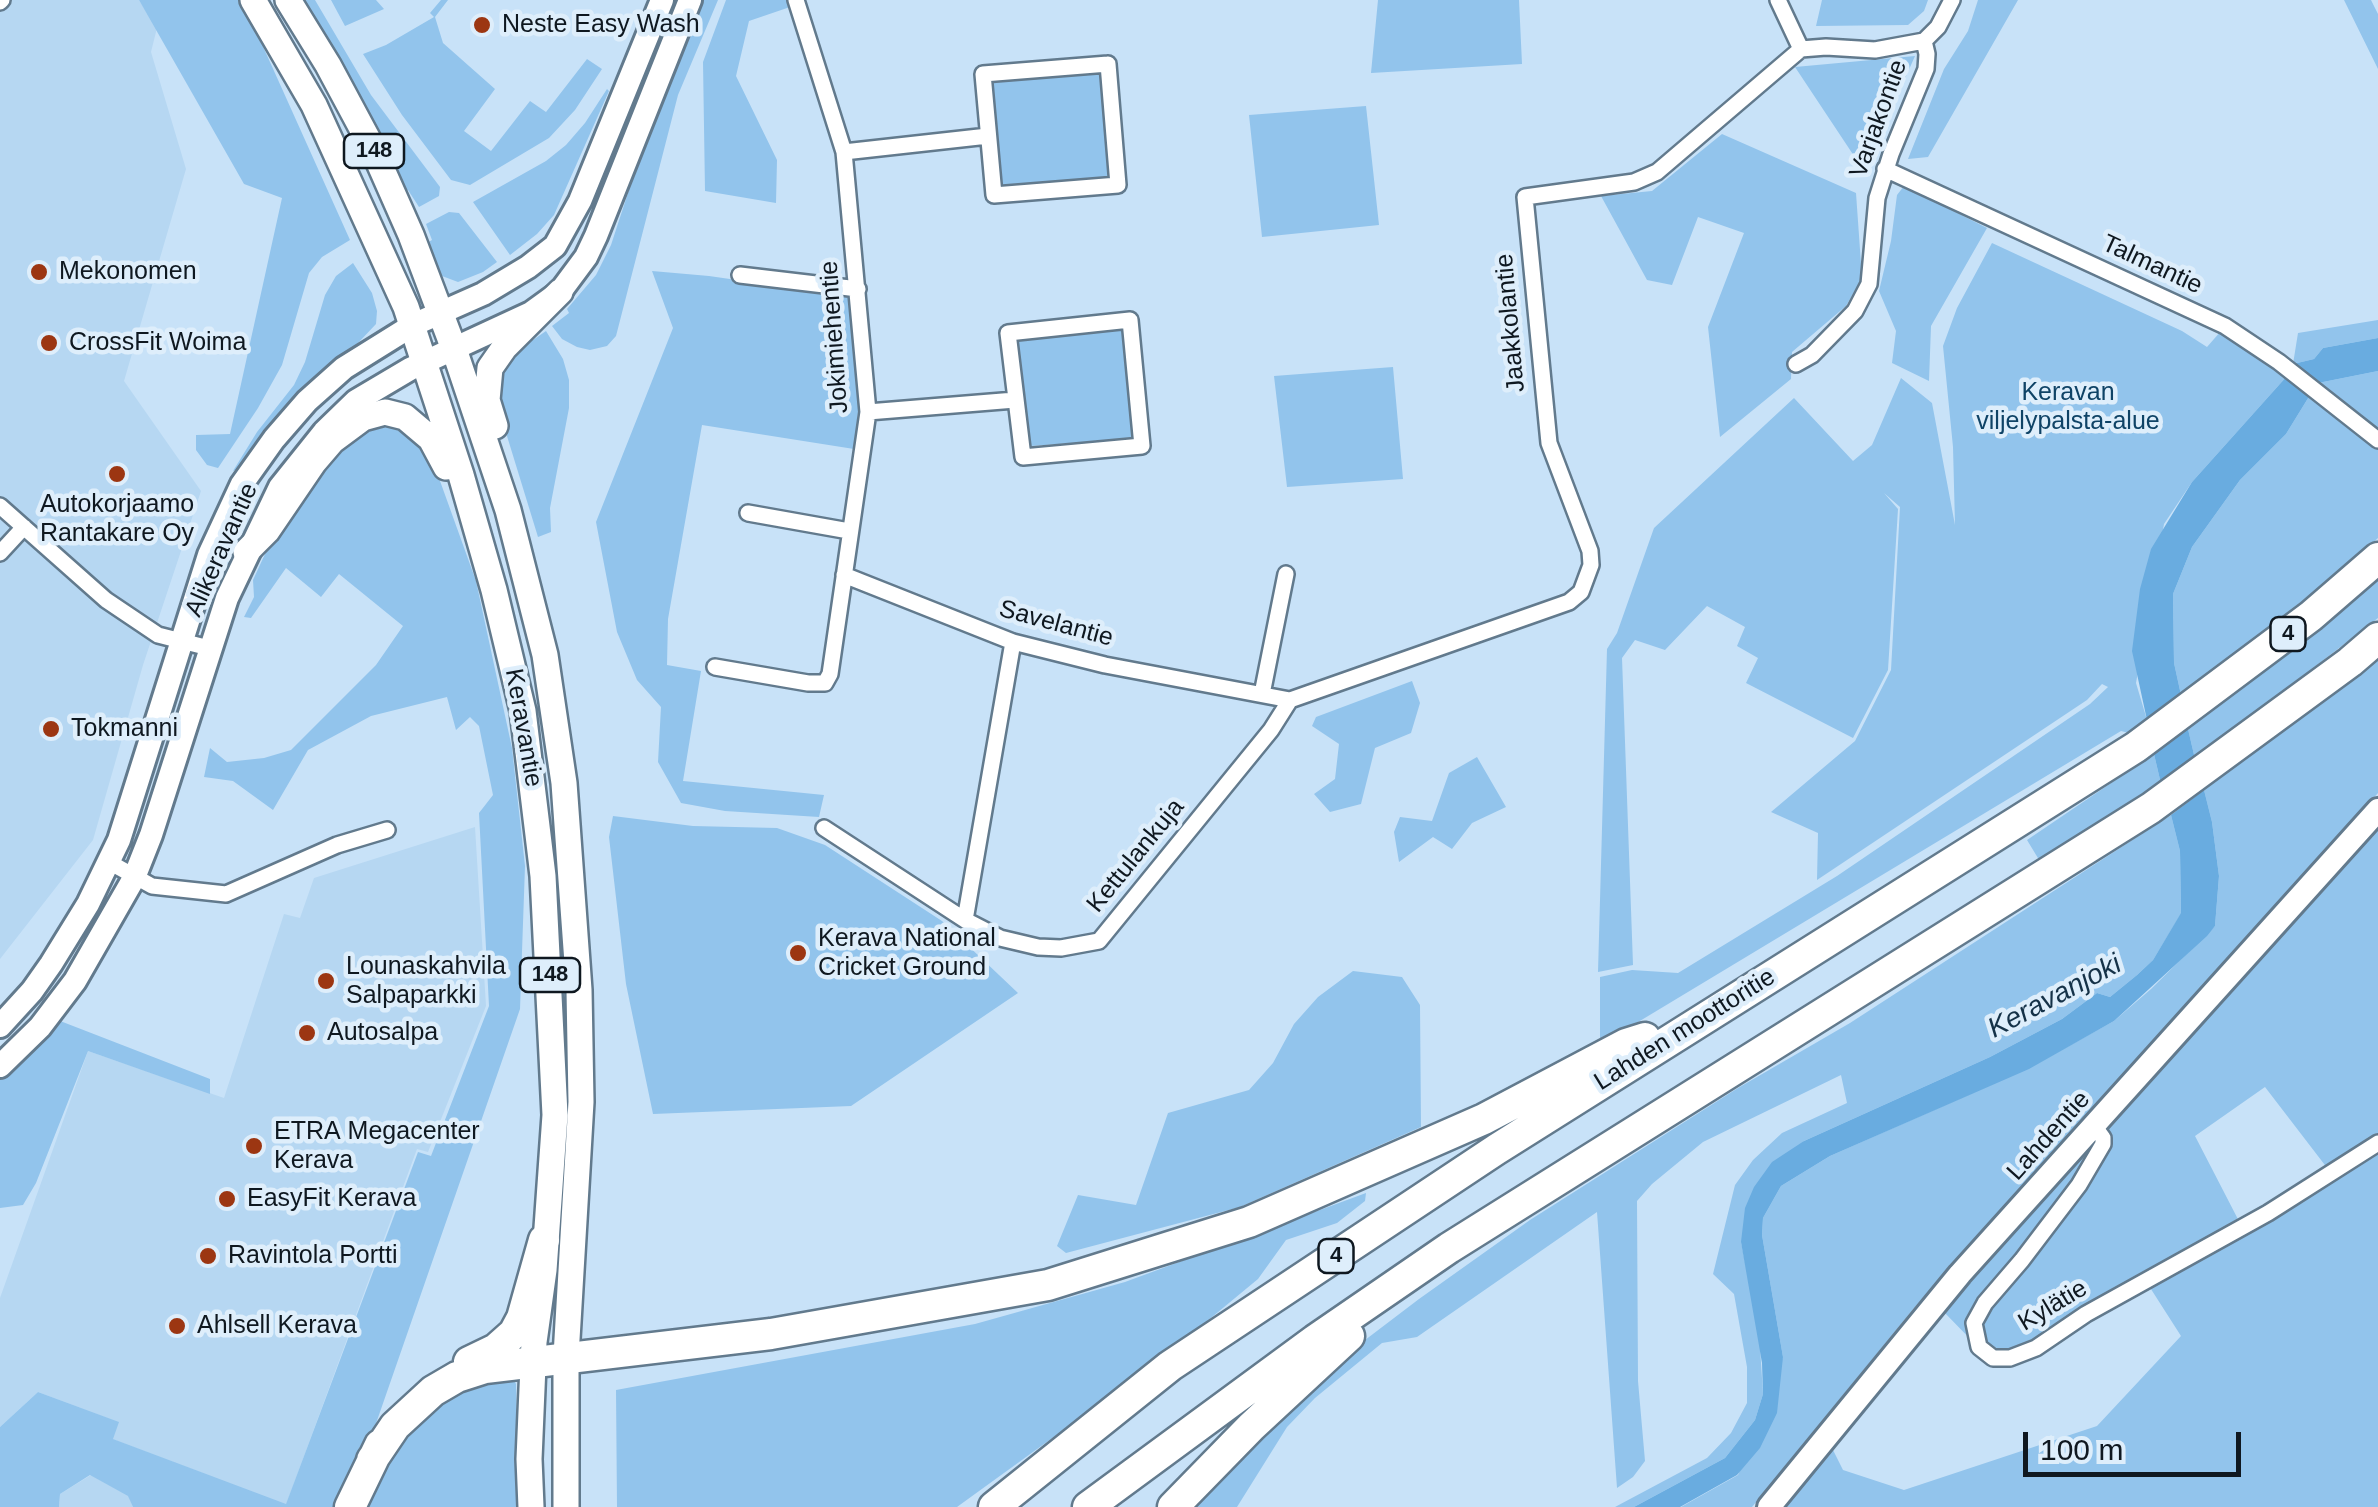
<!DOCTYPE html>
<meta charset="utf-8">
<style>
body{margin:0}
#map{position:relative;width:2378px;height:1507px;overflow:hidden;background:#c8e2f8;font-family:Helvetica,sans-serif}
canvas{display:block}
.scale{position:absolute;left:2023px;top:1432px;width:218px;height:45px;box-sizing:border-box;border:5px solid #0f1820;border-top:0;padding-left:12px;font-size:30px;line-height:35px;white-space:nowrap;color:#0f1820;-webkit-text-stroke:8px #deeefb;paint-order:stroke}
</style>
<div id="map">
<canvas width="2378" height="1507"></canvas>
<div class="scale">100 m</div>
</div>
<script>
const ctx = document.querySelector('canvas').getContext('2d');
ctx.lineJoin = 'round';
function fillPath(path, color) {
  ctx.fillStyle = color;
  ctx.fill(path, 'evenodd');
}
function poly(rows) {
  const path = new Path2D();
  for (const r of rows) {
    path.moveTo(r[0], r[1]);
    for (let i = 2; i < r.length; i += 2) path.lineTo(r[i], r[i + 1]);
  }
  return path;
}
function strokePath(path, color, width, dash) {
  ctx.strokeStyle = color;
  ctx.lineWidth = width;
  ctx.lineCap = dash ? 'butt' : 'round';
  ctx.setLineDash(dash || []);
  ctx.stroke(path);
}
function drawText(font, color, halo, rows, align = 'center') {
  ctx.font = font + ' Helvetica,sans-serif';
  ctx.lineWidth = 9;
  ctx.setLineDash([]);
  ctx.textBaseline = 'middle';
  ctx.strokeStyle = halo;
  ctx.fillStyle = color;
  for (const [text, x, y, turn = 0] of rows) {
    ctx.save();
    ctx.translate(x, y);
    ctx.rotate((+turn || 0) * Math.PI / 180);
    ctx.textAlign = isNaN(turn) ? turn : align;
    if (halo) ctx.strokeText(text, 0, 0);
    ctx.fillText(text, 0, 0);
    ctx.restore();
  }
}
fillPath(poly([
 [0,0,139,0,157,28,151,52,186,169,124,381,201,491,143,665,93,840,0,959],
 [475,827,486,1006,428,1152,417,1149,286,1505,112,1439,118,1422,38,1392,0,1427,0,1298,88,1051,224,1098,284,914,300,918,314,878],
 [91,1475,129,1496,133,1507,59,1507,60,1494]
]), '#b6d7f2');
fillPath(poly([
 [139,0,238,0,252,22,350,240,322,257,309,273,282,365,258,408,218,468,207,465,196,450,196,435,230,434,282,198,244,184],
 [301,0,315,0,371,95,440,187,439,196,419,207,408,190,405,192,342,65],
 [331,0,376,0,384,9,345,26],
 [441,0,448,0,435,17,443,43,495,89,464,131,491,151,530,101,546,112,587,59,602,69,575,110,549,138,470,185,451,180,402,115,363,54,386,45,434,17,430,13],
 [699,0,718,0,678,95,616,336,607,346,590,350,577,347,562,339,552,326,569,313,567,309,596,275,611,245,642,150],
 [726,0,788,0,790,7,749,21,736,76,777,160,776,203,705,191,703,62],
 [1378,0,1519,0,1522,64,1371,73],
 [1822,0,1928,0,1924,11,1908,25,1816,26],
 [1978,0,2018,0,1928,157,1908,159,1944,69,1968,31],
 [2344,0,2371,0,2378,14,2378,69],
 [1915,56,1864,171,1795,67],
 [1101,70,1109,179,1000,189,991,78],
 [607,89,609,91,554,215,537,234,510,255,473,202,546,161,566,145,585,123],
 [1366,106,1379,225,1262,237,1249,115],
 [1722,134,1856,193,1862,278,1846,306,1792,352,1791,379,1720,437,1708,327,1744,233,1698,217,1672,285,1647,280,1601,196,1652,191],
 [1904,186,1987,228,1931,326,1929,381,1892,363,1896,331,1879,291,1891,241,1897,195],
 [449,212,459,213,497,262,483,272,458,282,442,276,427,243,432,240,426,224],
 [1992,243,2182,331,2207,347,2221,331,2287,376,2192,482,2164,524,2136,683,2147,720,2129,733,2121,731,1600,1045,1600,977,1632,970,1678,973,1837,876,2090,704,2108,687,2102,684,2087,700,1817,880,1818,833,1771,812,1855,741,1891,670,1900,507,1884,493,1898,509,1888,670,1853,738,1746,683,1758,658,1737,646,1745,627,1707,606,1665,650,1635,640,1622,658,1633,965,1598,972,1607,649,1617,633,1654,528,1794,398,1853,461,1872,445,1901,378,1932,403,1955,525,1953,447,1943,346,1957,308],
 [353,263,372,293,377,311,376,324,240,468,233,471,257,432,294,385,305,362,325,295,336,276],
 [652,271,709,276,848,296,860,395,854,449,702,425,668,619,667,665,701,671,683,781,824,795,819,817,725,811,681,803,658,762,661,707,637,680,617,632,596,522,673,328],
 [2378,320,2378,338,2323,348,2314,359,2293,364,2298,333],
 [1122,329,1134,439,1030,446,1018,338],
 [546,331,563,359,569,380,569,408,550,508,551,532,538,537,499,410,497,378,502,365,529,337,533,340],
 [1393,367,1403,479,1287,487,1274,376],
 [2378,371,2378,431,2318,383],
 [2310,395,2378,449,2378,538,2305,604,2181,695,2174,663,2173,594,2192,547,2240,480,2286,434],
 [373,423,391,424,422,445,435,467,476,581,512,748,525,866,520,1009,364,1458,342,1507,133,1507,128,1496,90,1475,60,1494,59,1507,0,1507,0,1427,38,1392,119,1422,113,1439,286,1504,418,1152,431,1156,489,1006,479,813,493,795,479,726,470,717,456,730,447,697,371,716,308,750,273,810,233,781,204,777,210,748,227,762,264,758,291,750,376,665,403,626,339,574,321,597,286,568,251,618,244,617,254,597,253,580,271,541,330,452],
 [2378,572,2378,618,2195,759,2188,729],
 [2378,652,2378,793,1914,1308,1752,1507,1681,1507,1738,1475,1783,1357,1762,1235,1763,1218,1781,1186,1830,1156,2029,1068,2114,1021,2151,989,2215,926,2219,876,2212,822,2204,790,2299,719],
 [1412,681,1420,703,1411,733,1375,748,1361,804,1330,812,1314,794,1335,779,1339,744,1312,726,1316,717],
 [2154,754,2161,784,2044,868,2027,840],
 [1477,757,1506,807,1472,823,1452,849,1433,837,1399,862,1394,832,1400,817,1432,821,1449,773],
 [2171,815,2180,851,2181,914,2153,960,2137,975,2110,997,2097,993,2062,1019,1990,1057,1804,1141,1741,1242,1759,1331,1763,1394,1755,1420,1725,1458,1634,1507,1615,1507,1707,1458,1731,1433,1747,1403,1747,1367,1734,1294,1713,1274,1735,1185,1753,1160,1782,1133,1847,1103,1841,1075,1703,1142,1652,1184,1637,1201,1638,1381,1645,1461,1633,1477,1617,1488,1597,1212,1417,1337,1382,1343,1315,1398,1287,1427,1237,1507,1182,1507,1323,1372,1419,1299,1530,1220,1738,1088,1850,1023],
 [613,816,693,826,777,828,825,845,942,921,1018,993,851,1106,653,1114,626,984,609,837],
 [2378,822,2378,1140,2331,1173,2265,1087,2195,1136,2242,1227,2010,1358,1978,1347,1943,1311],
 [1353,971,1402,977,1420,1005,1421,1127,1240,1207,1066,1253,1057,1246,1078,1195,1136,1205,1168,1113,1249,1090,1273,1063,1294,1024,1318,997],
 [55,1019,210,1079,210,1094,88,1051,36,1183,23,1205,0,1208,0,1074],
 [2378,1149,2378,1507,1783,1507,1831,1446,1843,1470,1904,1490,2097,1426,2181,1336,2149,1286],
 [1366,1193,1365,1201,1337,1223,1286,1240,1258,1279,1160,1360,957,1507,617,1507,616,1390,975,1324,1125,1282],
 [513,1378,516,1384,519,1507,361,1507,385,1455,458,1387]
]), '#92c4ec');
fillPath(poly([
 [2378,338,2378,371,2318,383,2293,364,2314,359,2323,348],
 [2287,376,2310,395,2286,434,2240,480,2192,547,2173,594,2174,663,2181,695,2147,720,2132,651,2140,589,2151,549,2192,482],
 [2188,729,2195,759,2161,784,2154,754],
 [2204,790,2212,822,2219,876,2215,926,2207,936,2114,1021,2029,1069,1830,1156,1781,1186,1763,1218,1762,1235,1783,1357,1777,1413,1760,1448,1737,1475,1680,1507,1634,1507,1725,1458,1755,1420,1763,1394,1762,1363,1741,1242,1745,1208,1754,1187,1772,1162,1804,1141,1990,1057,2062,1019,2097,993,2110,997,2137,975,2153,960,2181,913,2180,851,2171,815]
]), '#69ace0');
const street = poly([
 [1778,0,1801,49],
 [0,2,2,0],
 [1108,64,1118,185,994,195,983,74,1108,64],
 [844,152,988,136],
 [1885,169,2225,326,2279,362,2378,440],
 [740,275,858,289],
 [1130,320,1142,446,1023,457,1008,333,1130,320],
 [1796,364,1812,355,1855,311,1869,284,1877,198,1891,154,1926,69,1927,54,1924,41],
 [868,412,1015,400],
 [0,506,106,600,158,635,209,648],
 [748,513,849,531],
 [0,553,24,527],
 [844,575,1013,642,1105,665,1290,700,1569,602,1581,592,1591,565,1590,551,1549,443,1525,197,1634,182,1657,172,1801,49,1826,47,1875,50,1924,41,1938,27,1952,0],
 [715,667,808,683,825,683,830,674,868,412,844,152,796,0],
 [1262,694,1286,574],
 [824,828,965,920,1000,938,1038,947,1061,948,1099,941,1271,730,1290,700],
 [109,862,152,886,226,894,337,845,387,830],
 [965,920,1013,642],
 [2095,1127,2103,1138,2103,1144,2079,1185,2022,1260,1985,1303,1974,1323,1979,1347,1993,1358,2010,1358,2036,1348,2086,1314,2268,1213,2378,1143]
]);
const secondary = poly([
 [0,1026,32,991,51,964,88,904,119,840,209,555,242,484,274,439,307,401,344,368,413,325,483,294,528,267,555,246,580,201,662,0],
 [0,1066,40,1027,75,981,134,878,151,835,227,598,280,487,324,432,356,401,410,369,531,313,560,292,586,257,596,236,690,0],
 [1769,1507,1960,1274,2378,810]
]);
const primary = poly([
 [253,0,314,105,406,307,461,475,494,590,523,711,543,876,555,1115,544,1270,534,1342,529,1459,531,1507],
 [288,0,328,65,373,149,411,235,454,349,508,510,545,655,564,783,579,990,581,1102,566,1356,566,1507],
 [495,426,487,400,490,368,504,348,560,292],
 [246,552,267,531,314,462,332,441,363,418,385,412,405,417,431,439,446,467]
]);
const highway = poly([
 [469,1362,496,1349,514,1333,522,1318,544,1240],
 [372,1460,395,1426,433,1391,457,1377,485,1368,771,1334,1048,1285,1249,1222,1484,1119,1626,1044,1645,1038],
 [350,1507,380,1445],
 [994,1507,1170,1366,1497,1149,2136,747,2311,616,2378,558],
 [1088,1507,1315,1340,1449,1248,2151,808,2350,662,2378,638],
 [1173,1507,1251,1427,1349,1336]
]);
strokePath(street, '#627a8d', 20);
strokePath(secondary, '#627a8d', 28);
strokePath(primary, '#627a8d', 30);
strokePath(highway, '#627a8d', 35);
strokePath(street, '#fff', 15);
strokePath(secondary, '#fff', 22);
strokePath(primary, '#fff', 25);
strokePath(highway, '#fff', 30);
for (const [x, y, r, color] of [
 [482,25,10,"#9c3612"],
 [39,272,10,"#9c3612"],
 [49,343,10,"#9c3612"],
 [117,474,10,"#9c3612"],
 [51,729,10,"#9c3612"],
 [798,953,10,"#9c3612"],
 [326,981,10,"#9c3612"],
 [307,1033,10,"#9c3612"],
 [254,1146,10,"#9c3612"],
 [227,1199,10,"#9c3612"],
 [208,1256,10,"#9c3612"],
 [177,1326,10,"#9c3612"]
]) {
  const dot = new Path2D();
  dot.arc(x, y, r, 0, 2 * Math.PI);
  ctx.fillStyle = color;
  ctx.fill(dot);
  strokePath(dot, '#deeefb', 4);
}
for (const [x, y, w] of [
 [374,151,60],
 [2288,634,35],
 [550,975,60],
 [1336,1256,35]
]) {
  const box = new Path2D();
  box.roundRect(x - w / 2, y - 17, w, 34, 8);
  ctx.fillStyle = '#deeefb';
  ctx.fill(box);
  strokePath(box, '#0f1820', 2.5);
}
drawText('bold 22px', '#0f1820', null, [
 ["148",374,151],
 ["4",2288,634],
 ["148",550,975],
 ["4",1336,1256]
]);
drawText('25px', '#0f1820', '#deeefb', [
 ["Neste Easy Wash",502,25],
 ["Mekonomen",59,272],
 ["CrossFit Woima",69,343],
 ["Autokorjaamo",117,505,"center"],
 ["Rantakare Oy",117,534,"center"],
 ["Tokmanni",71,729],
 ["Kerava National",818,939],
 ["Cricket Ground",818,968],
 ["Lounaskahvila",346,967],
 ["Salpaparkki",346,996],
 ["Autosalpa",327,1033],
 ["ETRA Megacenter",274,1132],
 ["Kerava",274,1161],
 ["EasyFit Kerava",247,1199],
 ["Ravintola Portti",228,1256],
 ["Ahlsell Kerava",197,1326]
], 'left');
drawText('25px', '#0f1820', '#deeefb', [
 ["Varjakontie",1879,119,-70],
 ["Talmantie",2152,265,25],
 ["Jaakkolantie",1511,323,-95],
 ["Jokimiehentie",835,337,-94],
 ["Alikeravantie",222,550,-66],
 ["Savelantie",1056,624,15],
 ["Keravantie",523,728,80],
 ["Kettulankuja",1136,856,-51],
 ["Lahden moottoritie",1685,1030,-32],
 ["Lahdentie",2049,1136,-48],
 ["Kylätie",2053,1306,-31]
]);
drawText('25px', '#0f4366', '#deeefb', [
 ["Keravan",2068,393],
 ["viljelypalsta-alue",2068,422]
]);
drawText('italic 28px', '#153248', '#deeefb', [
 ["Keravanjoki",2055,997,-28]
]);
</script>
